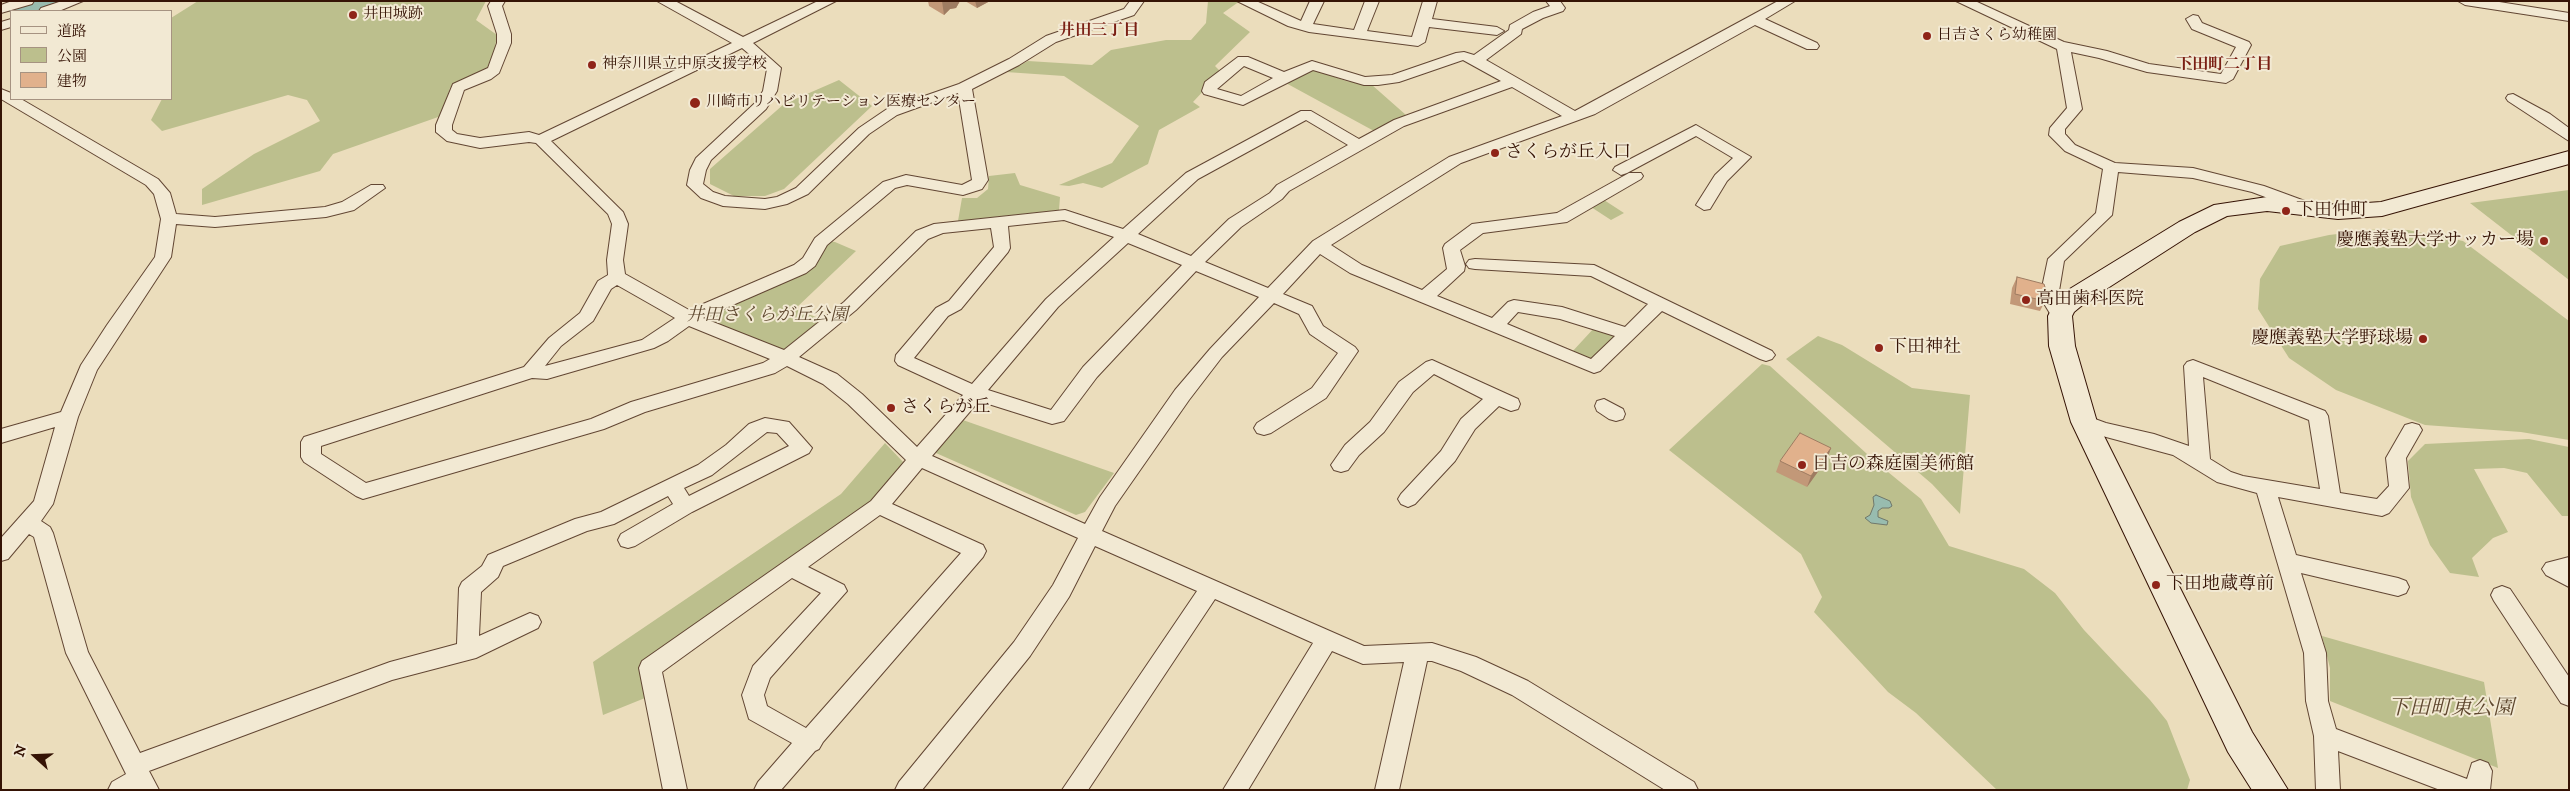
<!DOCTYPE html>
<meta charset="utf-8">
<style>
body{margin:0}
#map{position:relative;width:2570px;height:791px;overflow:hidden;background:#ebddbc;font-family:"IM FELL DW Pica","Noto Serif JP",serif}
canvas{display:block}
.frame{position:absolute;inset:0;border:2px solid #351305;pointer-events:none}
.legend{position:absolute;left:10px;top:10px;width:162px;height:90px;box-sizing:border-box;background:#f2e9d3;border:1px solid #a69381;margin:0;padding:6px 9px;list-style:none;font-size:15px;color:#351305}
.legend li{display:flex;align-items:center;gap:10px;height:25px}
.legend b{width:25px;border:1px solid #a69381}
.north{position:absolute;left:10px;top:731px;width:50px;height:50px;-webkit-text-stroke:4px #f2e9d3;paint-order:stroke;rotate:290deg;font-size:14px;font-weight:700;line-height:20px;text-align:center;color:#351305}
.north::after{content:'';display:block;margin:auto;width:18px;height:22px;background:#351305;clip-path:polygon(50% 0,100% 100%,50% 72%,0 100%)}
</style>
<div id="map">
<canvas width="2570" height="791"></canvas>
<div class="frame"></div>
<ul class="legend">
<li><b style="height:6px;background:#f2e9d3"></b>道路</li>
<li><b style="height:14px;background:#bcbf8d"></b>公園</li>
<li><b style="height:14px;background:#e1b18c"></b>建物</li>
</ul>
<div class="north">N</div>
</div>
<script>
const ctx = document.querySelector('canvas').getContext('2d');
ctx.lineJoin = 'round';
function fillPath(path, color) {
  ctx.fillStyle = color;
  ctx.fill(path, 'evenodd');
}
function poly(rows) {
  const path = new Path2D();
  for (const r of rows) {
    path.moveTo(r[0], r[1]);
    for (let i = 2; i < r.length; i += 2) path.lineTo(r[i], r[i + 1]);
  }
  return path;
}
function strokePath(path, color, width, dash) {
  ctx.strokeStyle = color;
  ctx.lineWidth = width;
  ctx.lineCap = dash ? 'butt' : 'round';
  ctx.setLineDash(dash || []);
  ctx.stroke(path);
}
function drawText(font, color, halo, rows, align = 'center') {
  ctx.font = font + ' "IM FELL DW Pica","Noto Serif JP",serif';
  ctx.lineWidth = 4;
  ctx.setLineDash([]);
  ctx.textBaseline = 'middle';
  ctx.strokeStyle = halo;
  ctx.fillStyle = color;
  for (const [text, x, y, turn = 0] of rows) {
    ctx.save();
    ctx.translate(x, y);
    ctx.rotate((+turn || 0) * Math.PI / 180);
    ctx.textAlign = isNaN(turn) ? turn : align;
    if (halo) ctx.strokeText(text, 0, 0);
    ctx.fillText(text, 0, 0);
    ctx.restore();
  }
}
fillPath(poly([
 [198,1,486,1,476,20,497,35,495,48,486,72,457,82,450,88,441,116,333,154,320,171,202,205,202,189,254,154,320,121,307,100,288,95,162,131,151,120,162,99,171,99,171,18],
 [1208,1,1240,1,1223,13,1250,32,1215,66,1221,72,1193,102,1200,107,1159,130,1148,164,1102,188,1083,183,1069,186,1059,185,1112,163,1139,126,1064,76,1006,72,1028,61,1092,65,1111,50,1166,40,1191,40,1206,23],
 [1315,70,1346,81,1372,85,1406,115,1374,131,1284,82],
 [839,80,872,106,784,189,765,196,734,196,710,184,710,169,784,104],
 [1015,173,1020,185,1060,197,1059,210,958,221,962,198,977,198,988,189,989,176],
 [2569,190,2569,280,2470,203],
 [1604,200,1624,213,1611,220,1591,207],
 [2379,229,2408,230,2463,241,2569,321,2569,440,2521,432,2425,425,2336,390,2289,358,2258,309,2260,279,2280,246,2329,235],
 [828,241,835,242,856,251,795,309,826,321,787,350,778,351,703,320,705,312,809,268,820,257],
 [1595,327,1614,332,1617,338,1593,363,1571,353],
 [1818,336,1842,345,1912,388,1970,395,1960,514,1932,484,1786,359],
 [1762,364,1770,366,1877,463,1921,499,1949,546,2024,569,2055,593,2084,630,2150,700,2167,721,2190,780,2187,790,1997,790,1916,713,1888,692,1814,612,1822,597,1801,554,1669,450],
 [960,419,1114,473,1085,512,1076,515,936,453,935,448],
 [2529,439,2569,447,2569,516,2562,516,2527,473,2504,468,2474,469,2508,532,2493,538,2472,558,2479,577,2450,573,2430,545,2411,497,2408,461,2425,444],
 [885,443,904,463,866,508,639,665,645,698,603,715,593,662,841,494],
 [2322,636,2484,682,2498,768,2330,701,2330,668]
]), '#bcbf8d');
const water = poly([
 [1876,495,1890,501,1892,506,1889,508,1882,508,1878,511,1878,517,1888,521,1887,525,1871,523,1865,518,1870,515,1874,505,1873,497,1876,495]
]);
fillPath(water, '#98bcaf');
strokePath(water, '#70786b', 1);
fillPath(poly([
 [27,1,63,1,59,6,44,11,11,11,11,14,9,11,13,6,27,1]
]), '#98bcaf');
const street = poly([
 [12,1,34,1,32,4,1,13,1,5,12,1],
 [62,1,83,1,59,11,39,11,41,8,62,1],
 [491,1,505,1,502,6,511,34,511,43,499,73,491,79,464,90,452,125,452,130,457,134,480,138,529,132,539,135,732,43,657,1,675,1,743,37,818,1,836,1,753,43,781,68,777,91,766,109,711,160,706,170,703,184,713,192,725,196,765,199,777,197,796,188,859,128,887,109,959,84,1009,59,1046,36,1124,9,1130,1,1144,1,1134,15,1056,42,1019,65,972,89,988,180,982,189,963,195,907,185,895,188,827,245,815,266,806,273,703,318,784,350,844,302,916,231,934,224,1065,210,1123,229,1186,173,1301,111,1311,111,1359,139,1394,120,1501,81,1463,60,1399,82,1378,85,1364,85,1313,70,1243,105,1204,94,1202,91,1205,82,1238,57,1248,57,1284,72,1312,61,1365,77,1392,75,1456,53,1464,52,1474,55,1509,30,1510,25,1533,12,1550,6,1546,1,1560,1,1565,8,1563,11,1543,18,1522,29,1521,34,1486,60,1575,111,1778,1,1795,1,1765,19,1817,43,1819,46,1817,49,1807,49,1755,25,1595,114,1461,163,1331,245,1362,265,1422,290,1447,269,1443,248,1445,244,1472,224,1557,213,1629,173,1641,173,1643,176,1641,179,1567,222,1483,233,1460,250,1465,266,1464,271,1437,296,1492,318,1508,302,1514,300,1562,307,1625,327,1648,304,1591,276,1475,269,1469,268,1466,264,1469,260,1475,259,1594,265,1772,351,1775,355,1772,359,1766,361,1760,359,1662,311,1600,371,1594,373,1350,273,1320,254,1283,294,1312,306,1323,326,1355,347,1358,351,1326,398,1271,433,1264,435,1257,433,1254,428,1257,423,1312,388,1338,353,1310,334,1299,314,1274,303,1222,357,1189,400,1115,506,1102,531,1364,646,1432,643,1476,657,1528,681,1694,782,1698,790,1665,790,1512,695,1461,671,1432,661,1427,661,1399,790,1375,790,1404,662,1363,664,1332,651,1248,790,1223,790,1313,643,1215,599,1088,790,1062,790,1197,591,1095,546,1069,597,1030,656,922,790,895,790,899,782,1014,642,1053,585,1078,538,922,468,892,504,983,545,986,551,983,557,823,742,819,749,815,751,781,790,754,790,758,782,792,743,749,719,742,695,753,666,821,593,792,578,662,672,687,790,663,790,639,668,642,661,871,501,906,460,848,404,823,384,787,366,775,373,645,412,604,429,363,499,356,496,304,462,301,457,301,442,304,437,524,367,549,338,580,313,598,281,608,275,607,260,612,224,608,214,536,143,529,142,480,148,447,141,436,132,436,125,453,84,488,68,497,43,497,34,488,6,491,1],
 [742,48,767,69,763,91,755,103,696,158,690,170,687,185,701,198,723,206,765,209,787,204,808,194,869,134,897,115,958,93,972,180,962,185,906,175,883,182,815,238,803,258,794,265,689,310,625,274,623,260,628,224,623,212,551,141,742,48],
 [1244,66,1273,78,1241,96,1217,89,1244,66],
 [1512,87,1562,116,1449,157,1313,241,1268,288,1205,262,1241,227,1282,199,1289,191,1404,126,1512,87],
 [1306,120,1348,145,1277,185,1270,193,1229,219,1191,256,1138,234,1198,179,1306,120],
 [1064,220,1114,237,1046,299,972,384,914,358,948,316,961,309,1008,252,1010,248,1008,226,1064,220],
 [991,228,994,247,949,301,936,308,896,355,895,361,898,365,963,395,917,447,862,394,837,374,799,357,856,310,928,239,943,233,991,228],
 [1128,243,1182,265,1083,367,1051,410,988,390,1058,307,1128,243],
 [1196,271,1259,297,1210,349,1175,390,1100,497,1085,524,932,456,979,401,1052,424,1064,421,1097,377,1196,271],
 [617,285,675,318,642,340,545,366,561,346,593,321,611,289,617,285],
 [1518,312,1560,319,1615,336,1591,359,1507,324,1518,312],
 [689,326,770,359,763,363,631,402,591,419,366,483,321,454,321,446,532,378,547,379,654,348,668,341,689,326],
 [880,515,961,553,806,728,767,706,764,695,770,678,847,591,844,585,808,567,880,515],
 [1237,1,1256,1,1301,21,1310,1,1324,1,1313,24,1354,30,1365,1,1379,1,1367,31,1412,37,1423,1,1437,1,1432,19,1497,27,1504,31,1497,35,1429,27,1425,42,1418,46,1309,32,1288,26,1237,1],
 [1956,1,1975,1,2064,42,2107,51,2149,64,2221,74,2236,47,2192,29,2186,19,2193,15,2198,16,2202,23,2249,42,2251,45,2233,79,2226,83,2147,72,2099,58,2071,52,2082,109,2065,129,2065,134,2075,145,2115,163,2193,168,2264,186,2313,204,2315,208,2307,213,2252,192,2193,178,2118,172,2112,215,2064,261,2058,297,2069,316,2066,320,2060,322,2054,320,2040,297,2048,259,2096,213,2103,169,2065,151,2049,135,2050,128,2067,108,2057,49,1956,1],
 [2458,1,2493,1,2569,13,2569,21,2465,5,2458,1],
 [11,19,11,27,1,30,1,22,11,19],
 [1,89,11,93,11,99,21,99,158,179,170,193,176,214,215,217,325,207,342,202,371,185,383,185,385,188,354,210,326,217,215,227,176,224,171,257,97,370,78,417,53,504,41,521,50,527,53,533,88,652,140,753,390,662,457,644,459,588,462,582,482,566,488,555,575,519,601,512,698,465,726,445,749,424,765,418,789,422,812,448,809,453,692,512,635,546,628,548,621,546,618,540,621,534,673,504,668,496,614,524,587,531,503,566,498,577,481,592,479,636,530,613,538,616,541,622,538,628,476,658,392,680,149,771,159,790,108,790,112,782,126,774,66,653,34,537,29,534,8,559,1,561,1,538,34,501,55,427,1,443,1,429,61,412,81,365,107,325,155,257,161,219,154,194,146,185,1,99,1,89],
 [767,432,777,433,789,446,689,496,684,488,712,475,767,432],
 [2513,94,2550,114,2569,128,2569,141,2508,101,2506,98,2508,95,2513,94],
 [1696,125,1751,157,1727,181,1710,209,1704,210,1696,205,1715,175,1733,158,1696,136,1627,173,1621,175,1613,170,1615,167,1696,125],
 [1432,360,1518,399,1520,404,1518,409,1511,411,1499,406,1475,429,1455,461,1415,504,1408,507,1401,504,1398,499,1401,494,1441,451,1461,419,1483,399,1434,374,1413,392,1384,432,1359,455,1348,470,1341,472,1334,470,1331,465,1345,445,1370,422,1399,382,1426,362,1432,360],
 [2193,360,2325,411,2328,416,2340,493,2377,499,2389,486,2386,458,2405,425,2412,423,2419,425,2422,430,2406,458,2409,488,2389,513,2382,516,2278,497,2296,555,2398,578,2406,581,2409,587,2406,593,2398,596,2301,573,2326,653,2328,701,2336,729,2467,779,2472,763,2480,760,2488,763,2492,771,2490,790,2440,790,2338,751,2340,790,2316,790,2314,736,2306,701,2304,653,2257,493,2217,482,2173,455,2095,434,2077,427,2074,422,2077,417,2084,415,2106,423,2154,434,2189,446,2184,366,2187,362,2193,360],
 [2203,377,2309,420,2320,489,2243,476,2231,472,2210,459,2203,377],
 [1604,399,1623,409,1625,414,1623,419,1616,421,1609,419,1597,411,1595,406,1597,401,1604,399],
 [2569,557,2569,587,2546,575,2542,569,2546,563,2569,557],
 [2502,586,2510,589,2569,677,2569,706,2561,703,2494,601,2491,595,2494,589,2502,586]
]);
const secondary = poly([
 [2569,151,2569,164,2382,216,2338,219,2267,211,2227,216,2195,232,2086,302,2074,312,2072,316,2075,346,2097,422,2252,732,2288,790,2252,790,2228,752,2071,422,2049,346,2048,316,2055,302,2068,290,2179,222,2214,205,2267,197,2338,205,2381,202,2569,151]
]);
strokePath(street, '#624633', 2);
strokePath(secondary, '#351305', 2);
fillPath(street, '#f2e9d3');
fillPath(secondary, '#f2e9d3');
fillPath(poly([
 [928,1,960,1,956,8,950,9,944,15,929,6],
 [965,1,990,1,977,8],
 [2017,277,2045,301,2040,311,2010,304,2012,288],
 [1831,448,1827,459,1807,487,1776,472,1780,461]
]), '#c29878');
fillPath(poly([
 [942,1,960,1,956,8,950,9,944,15],
 [975,1,990,1,977,8],
 [1831,448,1827,459,1807,487,1811,476]
]), '#9e7c62');
const building = poly([
 [2017,277,2044,284,2046,290,2045,301,2015,294,2017,277],
 [1800,433,1831,448,1811,476,1780,461,1800,433]
]);
fillPath(building, '#e1b18c');
strokePath(building, '#9e7c62', 1);
for (const [x, y, r, color] of [
 [353,15,5,"#8f2418"],
 [1927,36,5,"#8f2418"],
 [592,65,5,"#8f2418"],
 [695,103,6,"#8f2418"],
 [1495,153,5,"#8f2418"],
 [2286,211,5,"#8f2418"],
 [2544,241,5,"#8f2418"],
 [2026,300,5,"#8f2418"],
 [2423,339,5,"#8f2418"],
 [1879,348,5,"#8f2418"],
 [891,408,5,"#8f2418"],
 [1802,465,5,"#8f2418"],
 [2156,585,5,"#8f2418"]
]) {
  const dot = new Path2D();
  dot.arc(x, y, r, 0, 2 * Math.PI);
  ctx.fillStyle = color;
  ctx.fill(dot);
  strokePath(dot, '#f2e9d3', 2);
}
drawText('15px', '#351305', '#f2e9d3', [
 ["井田城跡",363,15],
 ["日吉さくら幼稚園",1937,36],
 ["神奈川県立中原支援学校",602,65],
 ["川崎市リハビリテーション医療センター",706,103]
], 'left');
drawText('bold 16px', '#7a1f14', '#f2e9d3', [
 ["井田三丁目",1099,32],
 ["下田町二丁目",2224,66]
]);
drawText('18px', '#351305', '#f2e9d3', [
 ["さくらが丘入口",1505,153],
 ["下田仲町",2296,211],
 ["慶應義塾大学サッカー場",2534,241,"right"],
 ["高田歯科医院",2036,300],
 ["慶應義塾大学野球場",2413,339,"right"],
 ["下田神社",1889,348],
 ["さくらが丘",901,408],
 ["日吉の森庭園美術館",1812,465],
 ["下田地蔵尊前",2166,585]
], 'left');
drawText('italic 18px', '#5e472e', '#f2e9d3', [
 ["井田さくらが丘公園",767,316]
]);
drawText('italic 21px', '#5e472e', '#f2e9d3', [
 ["下田町東公園",2451,710]
]);
</script>
